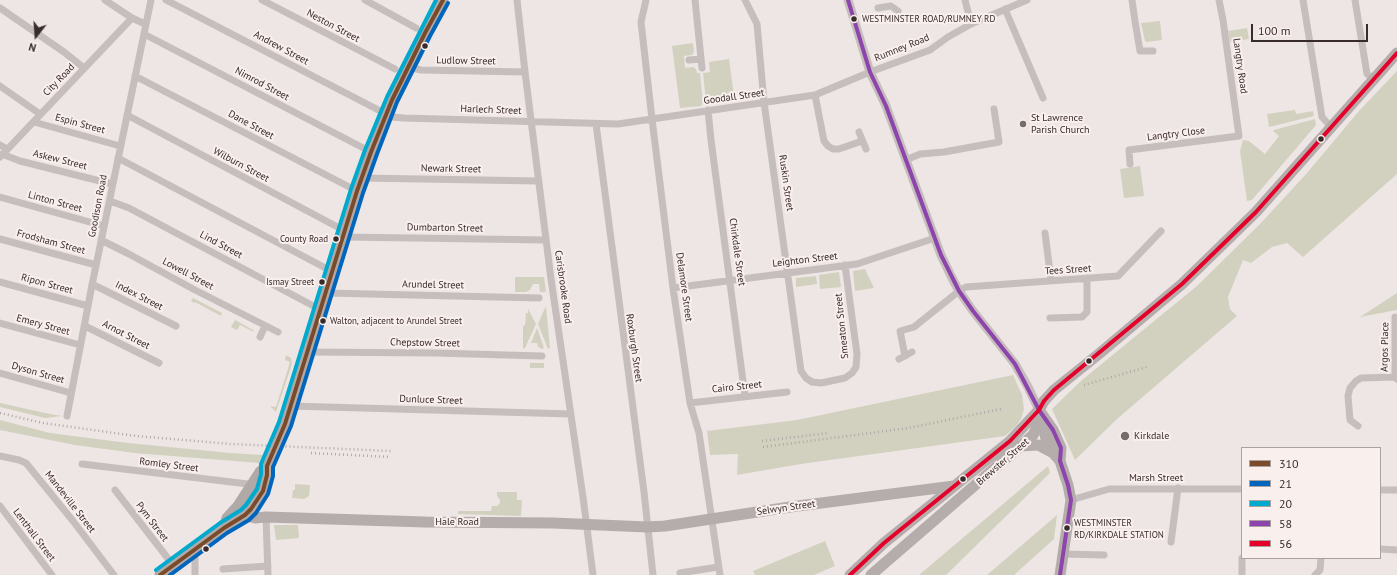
<!DOCTYPE html>
<style>
body{margin:0}
#map{position:relative;width:1397px;height:575px;overflow:hidden;background:#ede6e4;font-family:"PT Sans",sans-serif}
canvas{display:block}
.legend{position:absolute;left:1241px;top:447px;width:140px;height:112px;box-sizing:border-box;background:#f9efec;border:1px solid #aba19f;margin:0;padding:5px 7px;list-style:none;font-size:12px;color:#372b2b}
.legend li{display:flex;align-items:center;gap:8px;height:20px}
.legend b{width:20px;border:1px solid #aba19f}
.north{position:absolute;left:16px;top:16px;width:40px;height:40px;-webkit-text-stroke:3px #f9efec;paint-order:stroke;rotate:197deg;font-size:11px;font-weight:700;line-height:16px;text-align:center;color:#372b2b}
.north::after{content:'';display:block;margin:auto;width:14px;height:18px;background:#372b2b;clip-path:polygon(50% 0,100% 100%,50% 72%,0 100%)}
.scale{position:absolute;left:1251px;top:24px;width:117px;height:18px;box-sizing:border-box;border:2px solid #372b2b;border-top:0;padding-left:5px;font-size:12px;line-height:14px;white-space:nowrap;color:#372b2b;-webkit-text-stroke:3px #f9efec;paint-order:stroke}
</style>
<div id="map">
<canvas width="1397" height="575"></canvas>
<ul class="legend">
<li><b style="height:5px;background:#7a4b2a"></b>310</li>
<li><b style="height:5px;background:#0065bd"></b>21</li>
<li><b style="height:5px;background:#00a9ce"></b>20</li>
<li><b style="height:5px;background:#8e44ad"></b>58</li>
<li><b style="height:5px;background:#e4002b"></b>56</li>
</ul>
<div class="north">N</div>
<div class="scale">100 m</div>
</div>
<script>
const ctx = document.querySelector('canvas').getContext('2d');
ctx.lineJoin = 'round';
function fillPath(path, color) {
  ctx.fillStyle = color;
  ctx.fill(path, 'evenodd');
}
function poly(rows) {
  const path = new Path2D();
  for (const r of rows) {
    path.moveTo(r[0], r[1]);
    for (let i = 2; i < r.length; i += 2) path.lineTo(r[i], r[i + 1]);
  }
  return path;
}
function strokePath(path, color, width, dash) {
  ctx.strokeStyle = color;
  ctx.lineWidth = width;
  ctx.lineCap = dash ? 'butt' : 'round';
  ctx.setLineDash(dash || []);
  ctx.stroke(path);
}
function drawText(font, color, halo, rows, align = 'center') {
  ctx.font = font + ' "PT Sans",sans-serif';
  ctx.lineWidth = 4;
  ctx.setLineDash([]);
  ctx.textBaseline = 'middle';
  ctx.strokeStyle = halo;
  ctx.fillStyle = color;
  for (const [text, x, y, turn = 0] of rows) {
    ctx.save();
    ctx.translate(x, y);
    ctx.rotate((+turn || 0) * Math.PI / 180);
    ctx.textAlign = isNaN(turn) ? turn : align;
    if (halo) ctx.strokeText(text, 0, 0);
    ctx.fillText(text, 0, 0);
    ctx.restore();
  }
}
fillPath(poly([
 [1160,21,1162,40,1147,42,1145,41,1141,23],
 [1247,28,1249,39,1230,42,1228,31],
 [693,43,694,52,692,55,684,56,685,68,693,67,696,69,697,73,700,73,703,103,701,106,680,108,672,46],
 [729,59,734,96,732,98,706,102,703,73,710,72,709,62],
 [1397,71,1397,174,1303,257,1287,243,1272,247,1251,263,1243,260,1228,297,1230,309,1237,316,1117,419,1075,460,1052,409,1082,380,1197,286,1261,223,1307,173,1359,111],
 [1295,110,1296,114,1313,111,1314,116,1269,127,1267,114],
 [1315,119,1316,125,1252,200,1247,201,1240,151,1243,140,1249,141,1265,154,1279,136,1273,131,1274,130],
 [1140,166,1144,196,1124,198,1120,169],
 [865,269,874,288,855,291,853,271],
 [839,272,841,287,820,289,819,275],
 [816,276,817,284,796,287,796,278],
 [515,277,544,277,546,292,540,292,539,284,533,284,530,290,526,292,515,292],
 [1397,293,1397,310,1360,317],
 [193,298,222,313,221,316,195,302,194,303,191,301],
 [546,307,550,348,548,349,538,324,545,308],
 [528,309,536,324,525,348,523,349,523,326,525,325,526,313,528,313],
 [235,320,253,330,254,332,240,325,237,330,231,327],
 [537,328,544,348,542,349,538,347,537,343,531,343],
 [286,355,291,358,292,364,276,412,270,406,276,407,290,362,285,360],
 [530,363,544,363,544,368,530,368],
 [1013,375,1022,395,1024,409,1021,419,1016,426,1005,436,801,464,737,475,738,454,710,455,707,431,797,420],
 [0,403,45,413,62,416,45,418,0,407],
 [0,420,50,433,128,443,230,453,263,455,259,463,135,453,75,445,0,430],
 [1048,466,1050,473,946,575,919,575],
 [295,484,310,485,309,496,304,499,292,498,293,490,295,490],
 [497,492,517,492,517,500,522,500,521,516,458,514,458,511,491,511,492,506,497,506,500,503,500,500,497,496],
 [1057,515,1054,539,1014,575,987,575],
 [274,525,298,525,299,538,276,540],
 [825,541,835,566,814,575,755,575,753,571]
]), '#d2d1bf');
strokePath(poly([
 [105,0,132,18,145,24],
 [166,0,392,117,404,118,618,124,815,95,870,72,930,50,948,37,971,24,1027,0],
 [262,0,395,69],
 [365,0,416,28],
 [517,0,525,72,551,279,583,497,593,575],
 [646,0,641,22,652,119,673,288,690,403,699,433,720,575],
 [695,0,702,68],
 [745,0,757,24,764,102,801,371,806,378,812,382,821,383,845,378,852,373,856,367,857,354,845,265],
 [965,0,971,24],
 [1132,0,1135,21,1140,51,1153,51],
 [1303,0,1322,117,1331,127],
 [1355,0,1367,74,1374,79],
 [0,8,64,52,84,68],
 [878,8,891,6,898,11],
 [1005,9,1043,98],
 [144,34,371,152],
 [689,60,701,59],
 [408,67,421,70,525,72],
 [135,76,357,191],
 [0,86,40,114],
 [815,95,824,141,828,146,833,149,839,149,862,141],
 [708,110,711,140,745,396],
 [127,115,345,231],
 [34,122,120,146],
 [596,124,644,492,653,575],
 [859,132,866,149],
 [0,145,7,149],
 [2,154,20,161,112,184],
 [0,157,132,18],
 [118,158,333,272],
 [906,160,920,154,944,152,999,142,994,109],
 [1130,164,1129,150,1239,136,1223,20,1219,0],
 [362,178,539,181],
 [0,197,104,226],
 [110,201,129,208,321,310],
 [1045,233,1051,280],
 [344,237,546,240],
 [0,239,96,265],
 [101,240,127,253,195,290,278,332],
 [0,282,88,306],
 [92,284,176,326],
 [673,288,857,264,935,238],
 [327,293,539,298],
 [1050,318,1082,317,1087,312,1087,278],
 [0,323,80,345],
 [85,326,159,363],
 [260,337,265,326],
 [308,352,435,353,542,356],
 [905,356,900,331,914,327,959,291,966,287,1118,276,1161,231],
 [899,359,912,352],
 [0,373,71,393],
 [1395,377,1395,317],
 [690,403,787,392],
 [291,406,571,414],
 [67,416,92,285,151,0],
 [1358,426,1350,420,1348,396,1350,388,1356,381,1361,378,1395,377,1397,379],
 [0,456,19,460,26,463,73,521,114,575],
 [82,464,248,484,252,486],
 [115,490,173,565],
 [1380,490,1397,490],
 [1071,500,1109,489,1242,489],
 [0,506,52,575],
 [266,517,268,575],
 [1171,542,1178,488],
 [1380,549,1397,550],
 [195,550,195,575],
 [1063,554,1104,555],
 [223,569,268,566],
 [680,573,718,567],
 [1242,575,1242,558],
 [1315,575,1320,570,1321,558]
]), '#c6bebc', 7);
strokePath(poly([
 [848,0,870,72,886,106,941,255,952,278,959,291,973,311,1015,364,1028,387,1039,410]
]), '#c6bebc', 9);
strokePath(poly([
 [1039,410,1053,430,1061,448,1060,461,1068,485,1071,500,1060,575],
 [1041,417,1046,439,1053,453,1060,461],
 [1021,446,1038,445,1053,453],
 [240,509,245,515,255,518,266,517,425,522,553,523,647,527,665,526,790,507,954,486],
 [850,575,884,543,1010,441,1039,410,1044,401,1054,390,1100,353,1182,284,1256,212,1397,53],
 [871,575,1033,435,1037,427,1039,410]
]), '#b5adab', 11);
strokePath(poly([
 [279,440,291,406,357,191,371,152,392,100,425,33,443,0],
 [224,528,227,518,238,506,260,472,267,466,270,462],
 [160,575,224,528,245,515,251,509,265,487,267,475,267,466]
]), '#b0a9a7', 11);
strokePath(poly([
 [1084,385,1147,367],
 [0,413,43,423,136,436,231,444,391,451],
 [762,441,828,433],
 [763,447,909,428,1001,409],
 [311,453,391,457]
]), '#aea8a6', 2.5, [1, 3]);
strokePath(poly([
 [271,459,279,440]
]), '#b0a9a7', 11);
strokePath(poly([
 [160,575,224,528,245,515,251,509,263,491,267,475,267,466,285,424,357,191,371,152,392,100,425,33,443,0]
]), '#7a4b2a', 4);
strokePath(poly([
 [170,575,227,533,249,520,256,513,268,494,273,476,273,467,291,426,363,193,377,154,397,102,430,36,448,3]
]), '#0065bd', 4);
strokePath(poly([
 [156,570,220,523,241,510,246,505,257,489,261,474,261,464,279,422,351,189,365,150,387,97,436,0]
]), '#00a9ce', 4);
strokePath(poly([
 [848,0,870,72,886,106,941,255,959,291,973,311,1015,364,1039,410,1053,430,1061,448,1060,461,1068,485,1071,500,1060,575]
]), '#8e44ad', 4);
strokePath(poly([
 [850,575,884,543,1010,441,1039,410,1044,401,1054,390,1182,284,1256,212,1397,53]
]), '#e4002b', 4);
for (const [x, y, r, color] of [
 [854,19,3.5,"#372b2b"],
 [425,46,3.5,"#372b2b"],
 [1023,124,4,"#776c6c"],
 [1321,139,3.5,"#372b2b"],
 [336,239,3.5,"#372b2b"],
 [322,282,3.5,"#372b2b"],
 [323,321,3.5,"#372b2b"],
 [1089,361,3.5,"#372b2b"],
 [1125,436,5,"#776c6c"],
 [963,479,3.5,"#372b2b"],
 [1067,528,3.5,"#372b2b"],
 [206,549,3.5,"#372b2b"]
]) {
  const dot = new Path2D();
  dot.arc(x, y, r, 0, 2 * Math.PI);
  ctx.fillStyle = color;
  ctx.fill(dot);
  strokePath(dot, '#f9efec', 1.5);
}
drawText('9px', '#372b2b', '#f9efec', [
 ["WESTMINSTER ROAD/RUMNEY RD",862,19],
 ["County Road",328,239,"right"],
 ["Ismay Street",314,282,"right"],
 ["Walton, adjacent to Arundel Street",330,321],
 ["WESTMINSTER",1074,523],
 ["RD/KIRKDALE STATION",1074,535]
], 'left');
drawText('10px', '#372b2b', '#f9efec', [
 ["Neston Street",333,26,28],
 ["Andrew Street",281,48,28],
 ["Rumney Road",902,48,-22],
 ["Ludlow Street",466,61,1],
 ["Langtry Road",1240,66,82],
 ["City Road",59,80,-46],
 ["Nimrod Street",262,84,28],
 ["Goodall Street",734,97,-8],
 ["Harlech Street",491,110,2],
 ["Espin Street",80,124,15],
 ["Dane Street",251,125,28],
 ["Langtry Close",1176,134,-7],
 ["Askew Street",60,160,14],
 ["Wilburn Street",241,165,28],
 ["Newark Street",451,169,1],
 ["Ruskin Street",786,183,82],
 ["Linton Street",55,202,15],
 ["Goodison Road",98,206,-79],
 ["Dumbarton Street",445,228,1],
 ["Frodsham Street",51,242,15],
 ["Lind Street",221,245,28],
 ["Chirkdale Street",737,252,82],
 ["Leighton Street",805,260,-7],
 ["Tees Street",1068,270,-4],
 ["Lowell Street",188,274,28],
 ["Ripon Street",47,284,15],
 ["Arundel Street",433,285,1],
 ["Carisbrooke Road",563,287,82],
 ["Delamore Street",684,287,82],
 ["Index Street",139,296,27],
 ["Emery Street",43,325,15],
 ["Smeaton Street",842,326,-96],
 ["Arnot Street",126,335,27],
 ["Chepstow Street",425,343,1],
 ["Argos Place",1385,347,-89],
 ["Roxburgh Street",634,348,82],
 ["Dyson Street",38,373,16],
 ["Cairo Street",737,387,-6],
 ["Dunluce Street",431,400,2],
 ["Brewster Street",1003,462,-41],
 ["Romley Street",169,465,7],
 ["Marsh Street",1156,478],
 ["Mandeville Street",70,502,52],
 ["Selwyn Street",786,508,-8],
 ["Pym Street",152,522,53],
 ["Hale Road",457,522],
 ["Lenthall Street",34,535,53]
]);
drawText('10px', '#372b2b', '#f9efec', [
 ["St Lawrence",1031,118],
 ["Parish Church",1031,130],
 ["Kirkdale",1134,436]
], 'left');
</script>
